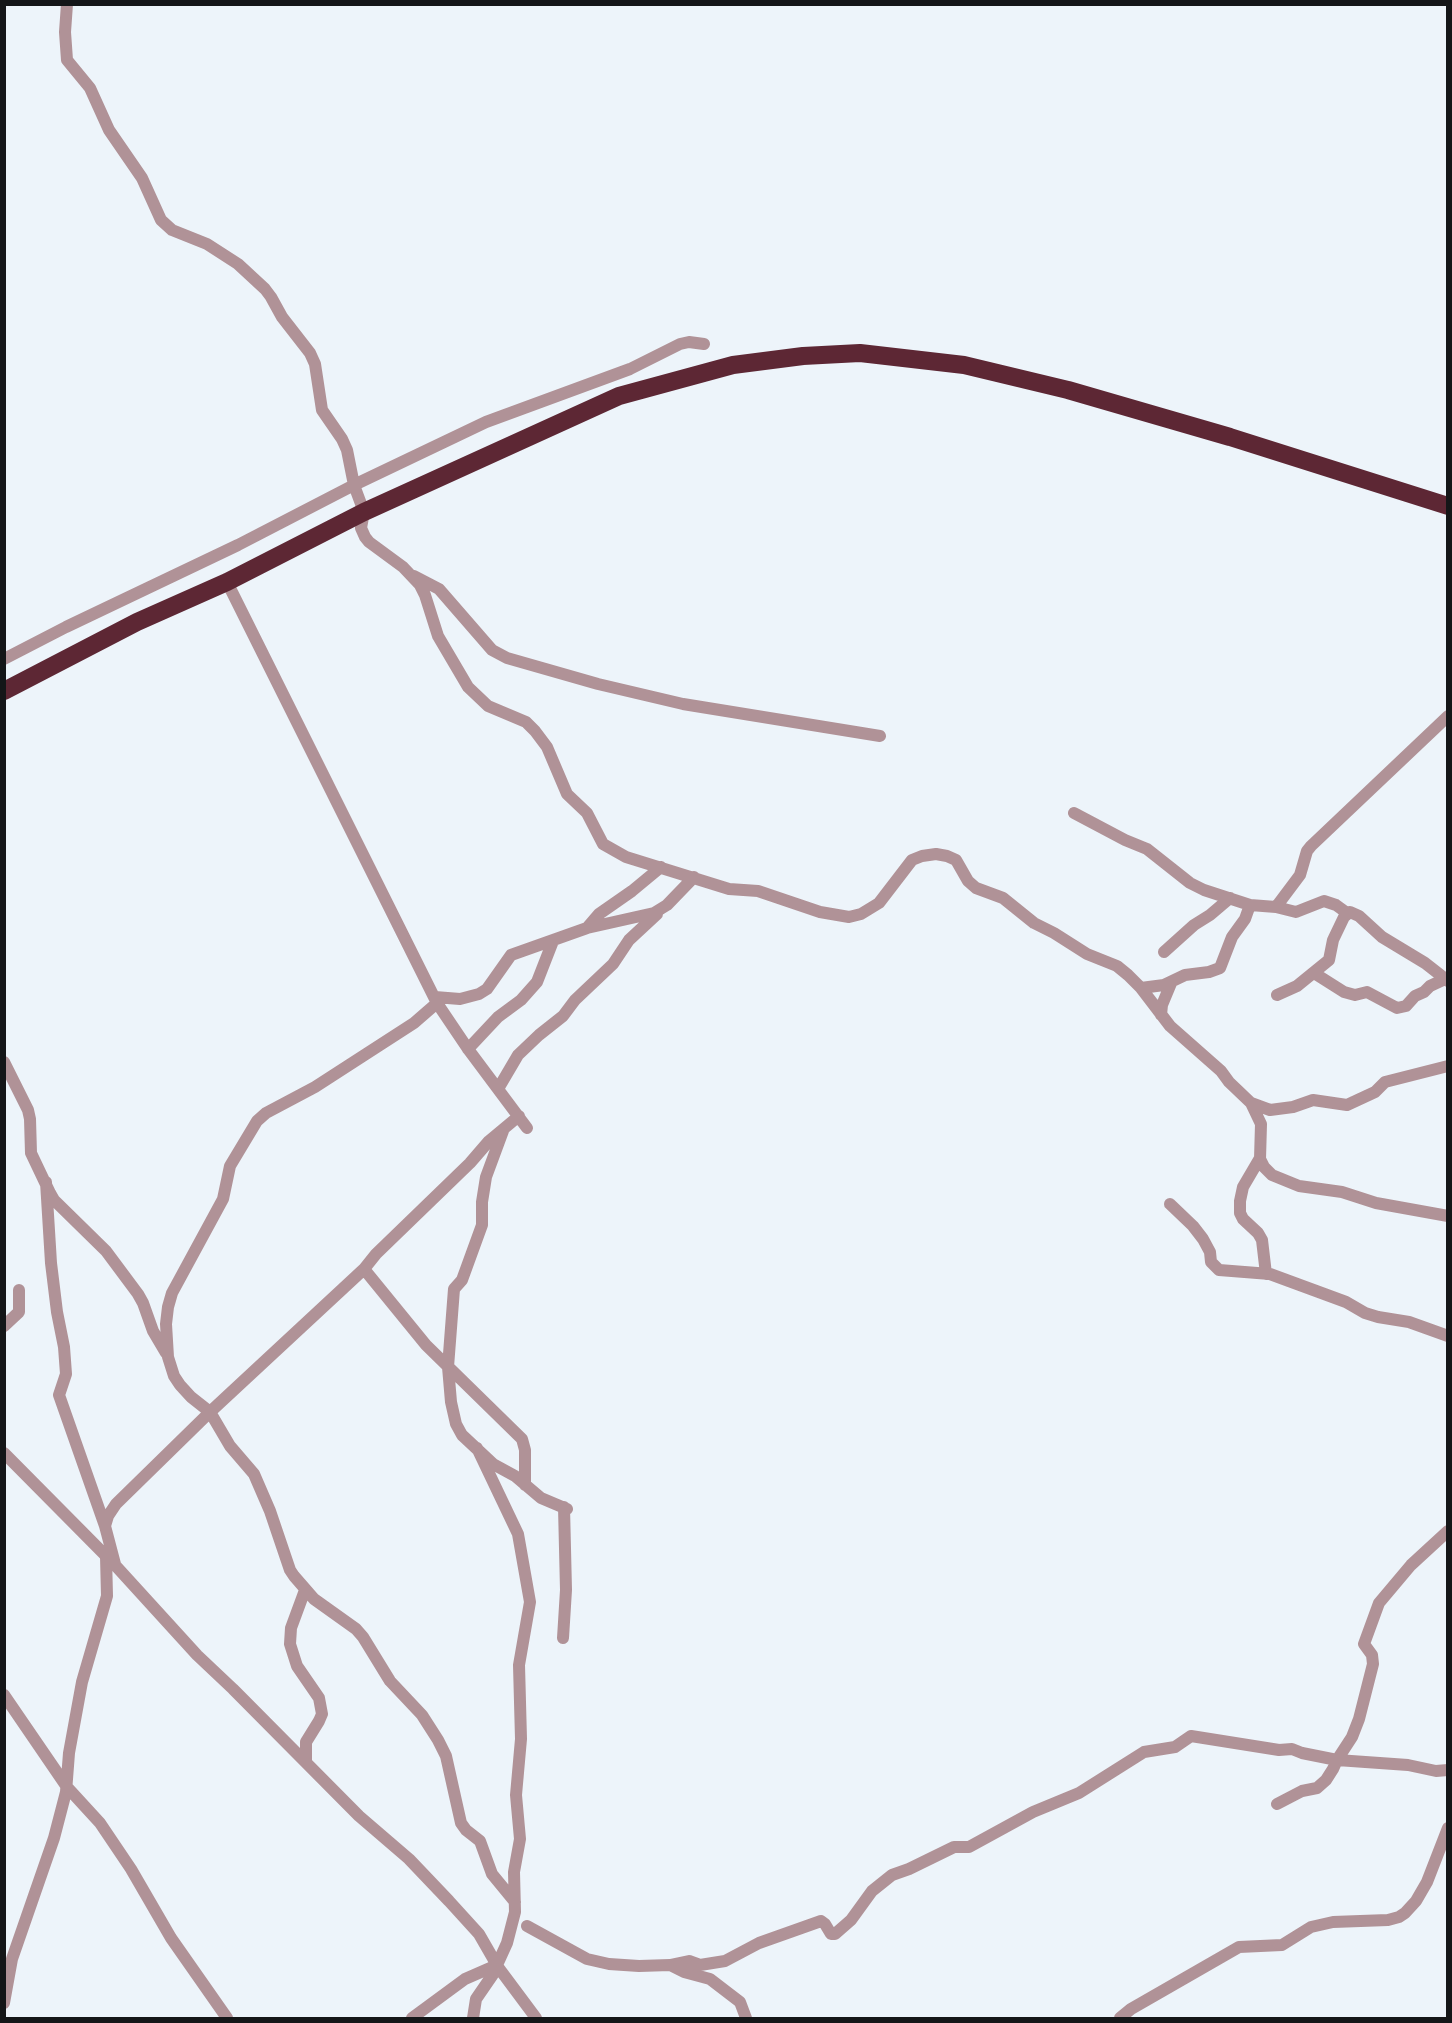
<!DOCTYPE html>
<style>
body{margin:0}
#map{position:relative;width:1452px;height:2023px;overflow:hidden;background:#edf4fa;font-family:"Nunito Sans",sans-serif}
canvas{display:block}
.frame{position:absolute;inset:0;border:6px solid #141618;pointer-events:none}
</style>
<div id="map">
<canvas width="1452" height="2023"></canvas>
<div class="frame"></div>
</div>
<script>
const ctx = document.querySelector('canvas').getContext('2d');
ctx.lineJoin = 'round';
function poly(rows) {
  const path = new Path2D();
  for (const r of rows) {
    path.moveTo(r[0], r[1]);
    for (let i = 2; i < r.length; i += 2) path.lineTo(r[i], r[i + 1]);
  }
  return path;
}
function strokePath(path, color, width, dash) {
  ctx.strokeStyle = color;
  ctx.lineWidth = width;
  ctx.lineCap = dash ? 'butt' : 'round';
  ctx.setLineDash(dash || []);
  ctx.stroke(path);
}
strokePath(poly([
 [67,4,65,32,67,60,90,88,109,130,142,178,161,220,172,230,207,244,238,264,265,289,271,297,282,317,310,353,315,364,322,410,342,439,347,450,354,485,364,512,361,528,365,537,369,542,403,567,420,585,425,595,438,636,468,687,488,706,526,722,535,731,547,747,567,794,587,813,603,844,626,857,729,889,758,891,820,912,849,917,861,914,879,903,912,860,922,856,936,854,947,856,956,860,968,881,976,888,1003,898,1034,923,1054,933,1087,954,1117,966,1128,975,1141,988,1170,1026,1221,1071,1229,1082,1251,1103,1261,1124,1260,1159,1264,1167,1272,1175,1299,1186,1342,1192,1376,1203,1448,1216],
 [414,576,439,589,492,650,507,658,598,684,683,704,880,736],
 [227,582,437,1003,468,1049,527,1128],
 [4,659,66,627,238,545,354,485,486,422,630,369,680,344,689,342,704,344],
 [1074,813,1125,840,1147,849,1190,883,1204,890,1250,905,1276,907,1296,912,1324,901,1336,905,1347,913],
 [1276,907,1300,875,1307,851,1311,846,1448,716],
 [587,928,599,914,632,891,661,867],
 [1164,952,1194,925,1210,915,1230,898],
 [1314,973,1344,992,1355,995,1367,992,1397,1008,1406,1006,1415,996,1424,992,1430,986,1445,979],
 [1141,988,1164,985,1185,975,1209,972,1220,968,1232,937,1245,919,1250,905],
 [1277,995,1297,986,1329,960,1333,940,1344,917,1350,912,1359,916,1382,937,1425,963,1448,981],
 [435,997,460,999,479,994,487,989,511,955,587,928,654,913,667,905,694,877],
 [437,1003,414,1023,315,1087,266,1113,257,1121,230,1166,223,1199,172,1293,168,1307,166,1324,168,1357,174,1376,180,1385,191,1397,210,1412,230,1446,254,1474,270,1511,290,1570,294,1576,314,1599,356,1629,363,1637,390,1681,422,1715,438,1740,446,1756,461,1823,466,1830,480,1841,492,1874,515,1902],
 [1161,1015,1162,1005,1172,981],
 [468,1049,498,1017,521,1000,537,982,553,941],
 [4,1062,28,1110,30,1119,31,1153,50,1193,54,1200,106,1251,138,1294,143,1303,153,1331,166,1353],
 [498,1089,518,1055,539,1035,563,1016,575,1000,613,964,629,940,657,914],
 [1251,1103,1270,1110,1293,1107,1313,1100,1347,1105,1375,1092,1385,1082,1448,1066],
 [503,1131,486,1177,482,1202,482,1225,462,1280,454,1289,448,1367,451,1402,456,1424,462,1435,493,1464,515,1476,541,1498,567,1509],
 [1260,1158,1243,1187,1240,1201,1240,1213,1243,1219,1258,1233,1262,1240,1266,1274],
 [46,1182,51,1263,57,1312,64,1347,66,1374,59,1395,105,1526],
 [1170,1204,1193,1226,1203,1239,1210,1252,1211,1262,1219,1270,1270,1274,1346,1302,1365,1313,1378,1317,1409,1322,1448,1336],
 [364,1269,426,1345,522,1439,525,1450,525,1485],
 [4,1326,19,1312,19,1290],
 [4,1453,115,1565,197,1655,233,1689,359,1816,409,1859,449,1901,479,1934,498,1967,536,2018],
 [115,1564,105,1526,108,1516,116,1504,210,1412,364,1269,376,1254,470,1163,489,1141,519,1116],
 [305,1590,291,1628,290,1644,297,1666,319,1698,322,1714,319,1721,306,1742,306,1762],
 [563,1638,566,1590,564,1507],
 [4,1695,67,1787,100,1823,131,1869,171,1938,227,2018],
 [1277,1804,1302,1791,1317,1788,1326,1780,1333,1769,1337,1760,1352,1737,1359,1719,1373,1664,1372,1655,1364,1644,1379,1603,1411,1565,1448,1531],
 [527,1926,587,1959,609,1964,639,1966,670,1965,689,1961,700,1965,725,1961,759,1943,821,1921,825,1924,831,1934,835,1934,851,1920,872,1891,892,1875,909,1869,954,1847,969,1847,1033,1812,1079,1793,1144,1752,1175,1747,1191,1736,1279,1750,1292,1749,1302,1753,1337,1760,1408,1765,1436,1771,1448,1770],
 [670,1965,684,1972,710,1979,740,2002,746,2018],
 [4,2003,12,1959,54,1838,66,1792,69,1753,82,1682,107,1596,106,1556],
 [412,2018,465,1979,497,1965,507,1943,515,1912,514,1872,520,1839,516,1795,521,1739,519,1665,530,1602,518,1534,477,1448],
 [473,2018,476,1999,498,1967],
 [1120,2018,1131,2009,1239,1947,1282,1945,1311,1927,1333,1922,1388,1920,1399,1917,1405,1913,1416,1901,1427,1882,1448,1828]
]), '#b09297', 12);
strokePath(poly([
 [4,691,137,622,227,582,364,512,619,396,733,365,803,356,860,353,964,365,1068,390,1230,437,1448,506]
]), '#5d2734', 18);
</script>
